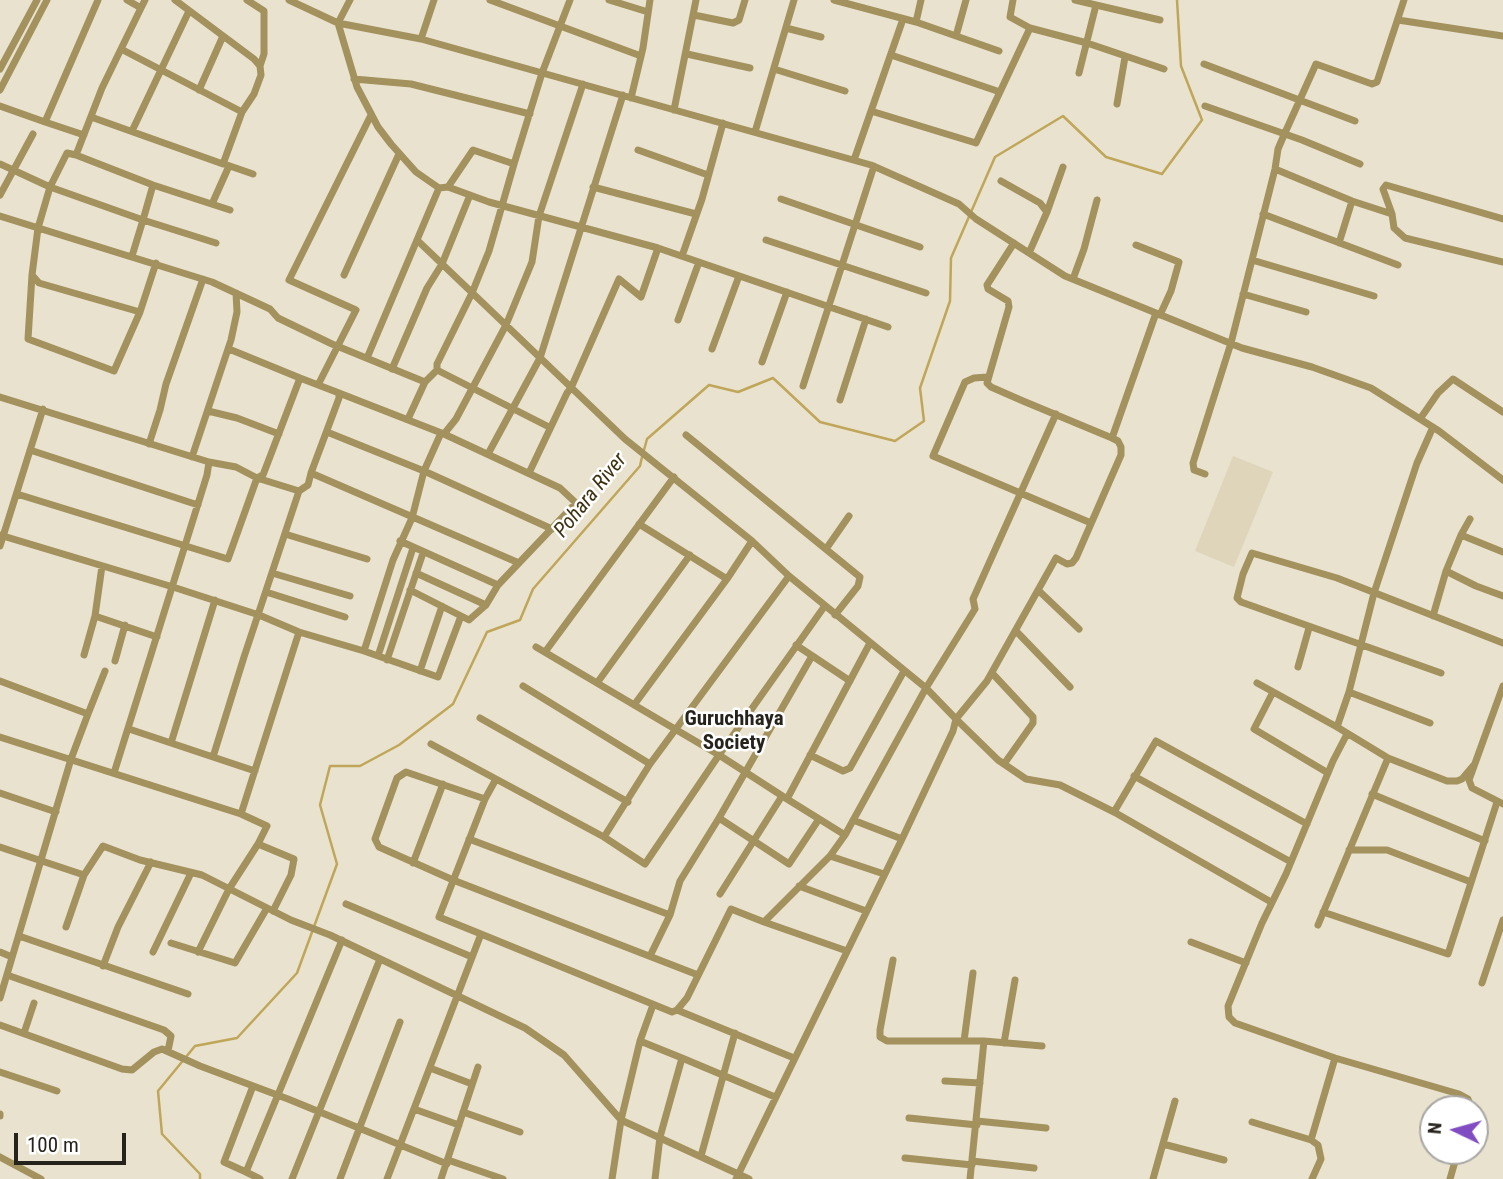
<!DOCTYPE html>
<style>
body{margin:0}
#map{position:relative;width:1503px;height:1179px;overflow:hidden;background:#e9e2ce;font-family:"Roboto Condensed",sans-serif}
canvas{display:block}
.north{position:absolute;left:1419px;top:1095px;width:70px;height:70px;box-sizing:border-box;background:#fff;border:2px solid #a8a7a4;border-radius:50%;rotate:275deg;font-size:19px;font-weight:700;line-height:28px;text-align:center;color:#26231c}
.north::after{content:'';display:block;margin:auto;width:24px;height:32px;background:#814bc2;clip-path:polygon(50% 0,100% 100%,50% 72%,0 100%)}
.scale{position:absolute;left:14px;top:1133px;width:112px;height:32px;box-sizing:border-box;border:4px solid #26231c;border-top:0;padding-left:9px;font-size:21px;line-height:24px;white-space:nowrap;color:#26231c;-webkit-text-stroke:5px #fff;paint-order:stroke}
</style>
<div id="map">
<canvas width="1503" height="1179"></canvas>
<div class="north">N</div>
<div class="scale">100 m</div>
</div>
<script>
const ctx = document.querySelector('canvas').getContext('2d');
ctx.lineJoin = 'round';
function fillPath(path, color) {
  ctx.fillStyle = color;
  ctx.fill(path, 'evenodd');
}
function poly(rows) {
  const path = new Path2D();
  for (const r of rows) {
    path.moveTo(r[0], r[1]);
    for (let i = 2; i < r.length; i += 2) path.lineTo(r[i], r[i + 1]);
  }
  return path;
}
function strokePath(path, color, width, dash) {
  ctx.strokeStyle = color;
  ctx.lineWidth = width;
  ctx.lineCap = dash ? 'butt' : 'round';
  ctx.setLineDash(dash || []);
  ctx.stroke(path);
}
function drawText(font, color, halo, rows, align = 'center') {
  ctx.font = font + ' "Roboto Condensed",sans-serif';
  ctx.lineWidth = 5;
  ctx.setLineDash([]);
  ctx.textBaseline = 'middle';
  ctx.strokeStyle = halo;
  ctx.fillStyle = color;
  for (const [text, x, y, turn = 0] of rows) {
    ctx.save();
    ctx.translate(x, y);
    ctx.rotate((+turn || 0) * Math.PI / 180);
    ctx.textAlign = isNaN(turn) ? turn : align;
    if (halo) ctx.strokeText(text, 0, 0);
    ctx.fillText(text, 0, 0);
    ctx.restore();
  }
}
fillPath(poly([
 [1233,456,1273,472,1234,567,1195,551]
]), '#ded5bb');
strokePath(poly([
 [644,450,647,439,709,385,738,392,773,378,820,422,895,441,924,421,920,388,950,301,951,258,995,157,1063,116,1106,157,1162,174,1202,120,1181,66,1177,0],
 [200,1179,200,1174,162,1134,158,1091,195,1046,237,1038,297,973,337,864,320,805,330,766,360,766,399,745,453,704,487,632,520,620,533,589,640,466,642,457]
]), '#bfa659', 2.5);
strokePath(poly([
 [127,0,141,8,145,0],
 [247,0,264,11,264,54,260,66],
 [289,0,338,23,421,39,871,165,959,204,976,219,1065,276,1242,348,1312,367,1371,388,1439,431,1503,480],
 [350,0,338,23,357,87,378,127,391,144,416,172,439,188,367,358],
 [490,0,641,56],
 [609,0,648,12],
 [834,0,916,22,999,51],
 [1013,0,1010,17,1030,28,1087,43,1164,69],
 [1075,0,1160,20],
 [141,8,102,88,76,155,67,153,50,187,38,228,32,275,39,283,140,312,156,263],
 [694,15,733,23,739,20,745,0],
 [1398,20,1503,36],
 [916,22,921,0],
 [786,28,821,37],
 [956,36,966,0],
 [421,39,434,0],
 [121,49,242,112,254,94,261,75,260,66,254,59,175,0],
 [687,54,750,68],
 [891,55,1000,92],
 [1204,64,1355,121],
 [0,69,37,0],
 [774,69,845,91],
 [1079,73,1096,5],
 [354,79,411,84,530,114],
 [0,90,47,0],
 [199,90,223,36],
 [631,98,643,48,650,0],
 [1117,104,1125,57],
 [0,106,45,122],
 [1205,106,1302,140,1360,164],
 [674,110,696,0],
 [871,111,976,143,1030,28],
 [91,117,223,164,242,112],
 [132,131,189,11],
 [755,132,794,0],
 [84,135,45,122,98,0],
 [638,150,708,175],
 [76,155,153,185,230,210],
 [854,160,903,19],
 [0,164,50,187,143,220,132,256],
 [227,165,253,174],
 [1275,169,1352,201,1392,214,1394,228,1405,238,1503,262],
 [1001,181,1040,203,1047,212],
 [153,185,143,220,216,243],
 [448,187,473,150,514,164,542,73,570,0],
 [593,187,696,214],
 [439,188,448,187,489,202,658,248,888,327],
 [0,195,33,134],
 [781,199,920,247],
 [212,204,229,166],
 [1263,214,1398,265],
 [1392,214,1383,189,1386,185,1503,219],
 [0,216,212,282,270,309,278,318,332,344,425,382,408,419],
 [766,240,926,293],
 [1014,243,987,285,988,289,1008,301,1009,307,987,383,991,387,1023,401,1112,438,1118,441,1121,447,1121,455,1076,558,1072,563,1067,564,1056,558,987,681,956,719,998,760,1026,779,1060,785,1114,812,1156,741,1307,824],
 [1339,243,1352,201],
 [1136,245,1179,262,1171,291,1160,315],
 [1029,253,1047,212,1063,167],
 [682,256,702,199,723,123],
 [1252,260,1374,296],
 [32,275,28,339,114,371,140,312],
 [344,275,399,154],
 [1073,279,1084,249,1097,200],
 [1243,294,1306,312],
 [678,320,699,262],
 [229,349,300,378],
 [712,349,739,276],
 [762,362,787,292],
 [392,369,427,288,442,264,470,195],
 [437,370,549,427],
 [987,377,974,378,965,382,933,456,1091,523],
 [425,382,437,370,437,364,472,293,489,251,514,164],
 [318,385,356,310,289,280,371,115],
 [803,386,874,166],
 [339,393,444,434,456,419,506,325,532,262,539,216,583,84],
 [0,397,209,462,207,475,114,773],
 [840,400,866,319],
 [208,411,237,418,279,434],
 [1420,419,1438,393,1453,379,1503,412],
 [1433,427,1417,463,1374,593,1349,692,1337,727,1388,758,1447,781,1457,781,1462,779,1473,766],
 [327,432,424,471,552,529],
 [686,435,860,577,858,586,835,615],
 [1112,438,1156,313],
 [149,444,160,410,166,384,203,279],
 [30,450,198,505],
 [488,454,540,358,623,95],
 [192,457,231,340,237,312,236,293],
 [209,462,236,467,257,478,263,475,300,378,339,393,339,398,311,473],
 [529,473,567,393,571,388,619,279,641,297,658,248],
 [1205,474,1194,470,1193,463,1231,343,1275,169,1278,149,1284,135,1316,64,1372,84,1377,82,1404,0],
 [299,491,308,485,311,473,519,563],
 [17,494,228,559,257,478,299,491,244,657,213,757],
 [1470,519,1461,535,1503,552],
 [285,534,367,559],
 [0,535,173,587,259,615,299,632,241,814],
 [400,541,498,585,576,503,560,488,444,434],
 [0,546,43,409],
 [826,549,849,516],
 [102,566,95,616,157,637],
 [1446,571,1476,586,1503,596],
 [272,573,350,596],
 [416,573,486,605],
 [727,579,752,541],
 [410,590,469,620,486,605,498,585],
 [1038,590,1079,629],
 [266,592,345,617],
 [824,607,719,755,787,799,870,643],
 [1433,616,1446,571,1461,535],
 [1016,631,1070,687],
 [299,632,364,651,438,677,461,616],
 [796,645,850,681],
 [536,647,719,755,645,864,604,837],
 [364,651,393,560,412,518,424,471,441,433],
 [545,652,674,477],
 [84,655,95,616],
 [378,656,413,548],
 [387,660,423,553],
 [115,661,125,625],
 [1298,667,1309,628],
 [420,671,442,606],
 [992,673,1033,717,1033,723,1004,764],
 [1441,673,1241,602,1237,598,1243,574,1252,553,1337,578,1503,643],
 [0,681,88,714,71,759,0,998],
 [597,683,690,555],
 [1257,683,1337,727],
 [523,686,650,764],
 [1503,686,1469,780,1472,788,1503,804],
 [1273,692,1254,729,1328,773],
 [1349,692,1430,723],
 [634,705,727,579,639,524],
 [88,714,105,671],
 [480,718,628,802],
 [129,729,255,771],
 [1347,734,1333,761,1286,874,1262,923,1228,1006,1229,1017,1235,1023,1335,1058,1459,1094,1468,1099,1471,1109],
 [0,737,241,814,267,826,258,844,294,859,291,875,273,911],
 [171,743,215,600],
 [431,744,496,779],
 [810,755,843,771,850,768,904,671],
 [1134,776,1291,862],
 [0,793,56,812],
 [1372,794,1485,841],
 [485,799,406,772,397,778,375,839,379,847,453,880,698,975],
 [787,799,845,835,926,688,975,609,973,599,1056,414],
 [1114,812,1271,902],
 [719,818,789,864,819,819],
 [853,820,902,839],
 [469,839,670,915,650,956],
 [0,847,84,875,103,846,140,860,202,875,291,920,330,935,525,1028,564,1055,621,1120,749,1179],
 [1349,850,1387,850,1471,882],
 [830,856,884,874],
 [413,863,443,784],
 [799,886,866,911],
 [720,894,782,796],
 [346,904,472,957],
 [1323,912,1448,954,1497,802],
 [670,915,680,881,719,818,812,656],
 [764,922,847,951],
 [1318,925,1388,758],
 [66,927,84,875],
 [481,934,672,1012,677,1010,687,998,731,909,764,922,830,856,845,835],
 [19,936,188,994],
 [1191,942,1246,963],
 [171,943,235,963,267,908],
 [0,952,12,957],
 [153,952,191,873],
 [198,952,229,889,258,844],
 [893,960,880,1030,880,1037,887,1041,984,1041,1042,1046],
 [103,966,118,927,151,862],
 [7,975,164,1030,171,1036,168,1051],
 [1482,983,1503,920],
 [677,1010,794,1058],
 [0,1025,122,1069,132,1070,154,1052,162,1049,200,1066,288,1099,447,1164],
 [24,1033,34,1003],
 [640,1041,682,1058,660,1137,655,1179],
 [964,1041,973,973],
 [1004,1043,1015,980],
 [682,1058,775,1097],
 [430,1068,472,1084],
 [0,1072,57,1091],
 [945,1081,980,1083],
 [414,1109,459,1125],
 [463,1112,520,1132],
 [0,1114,0,1116],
 [909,1118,977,1125],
 [977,1121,1046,1128],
 [1252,1122,1311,1140],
 [1163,1144,1224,1160],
 [701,1156,735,1033],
 [0,1157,41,1179],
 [905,1158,972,1165],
 [448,1160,503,1179],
 [972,1161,1034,1168],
 [246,1172,224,1162,253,1086],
 [260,1179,246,1172,342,940],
 [292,1179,380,959],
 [340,1179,400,1022],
 [387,1179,481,934,439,917,485,799,496,779,604,837,650,764,789,576,752,541,625,439,417,240],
 [441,1179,478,1067],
 [612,1179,621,1120,640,1041,653,1005],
 [736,1179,902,839,953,731,956,719,926,688,789,576],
 [970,1179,984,1041],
 [1153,1179,1175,1101],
 [1312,1179,1321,1159,1318,1145,1311,1140,1335,1058],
 [1450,1179,1458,1151]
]), '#a3925e', 7);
drawText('italic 21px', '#3d3210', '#fff', [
 ["Pohara River",591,496,-51]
]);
drawText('bold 21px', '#26231c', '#fff', [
 ["Guruchhaya",734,720],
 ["Society",734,744]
]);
</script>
